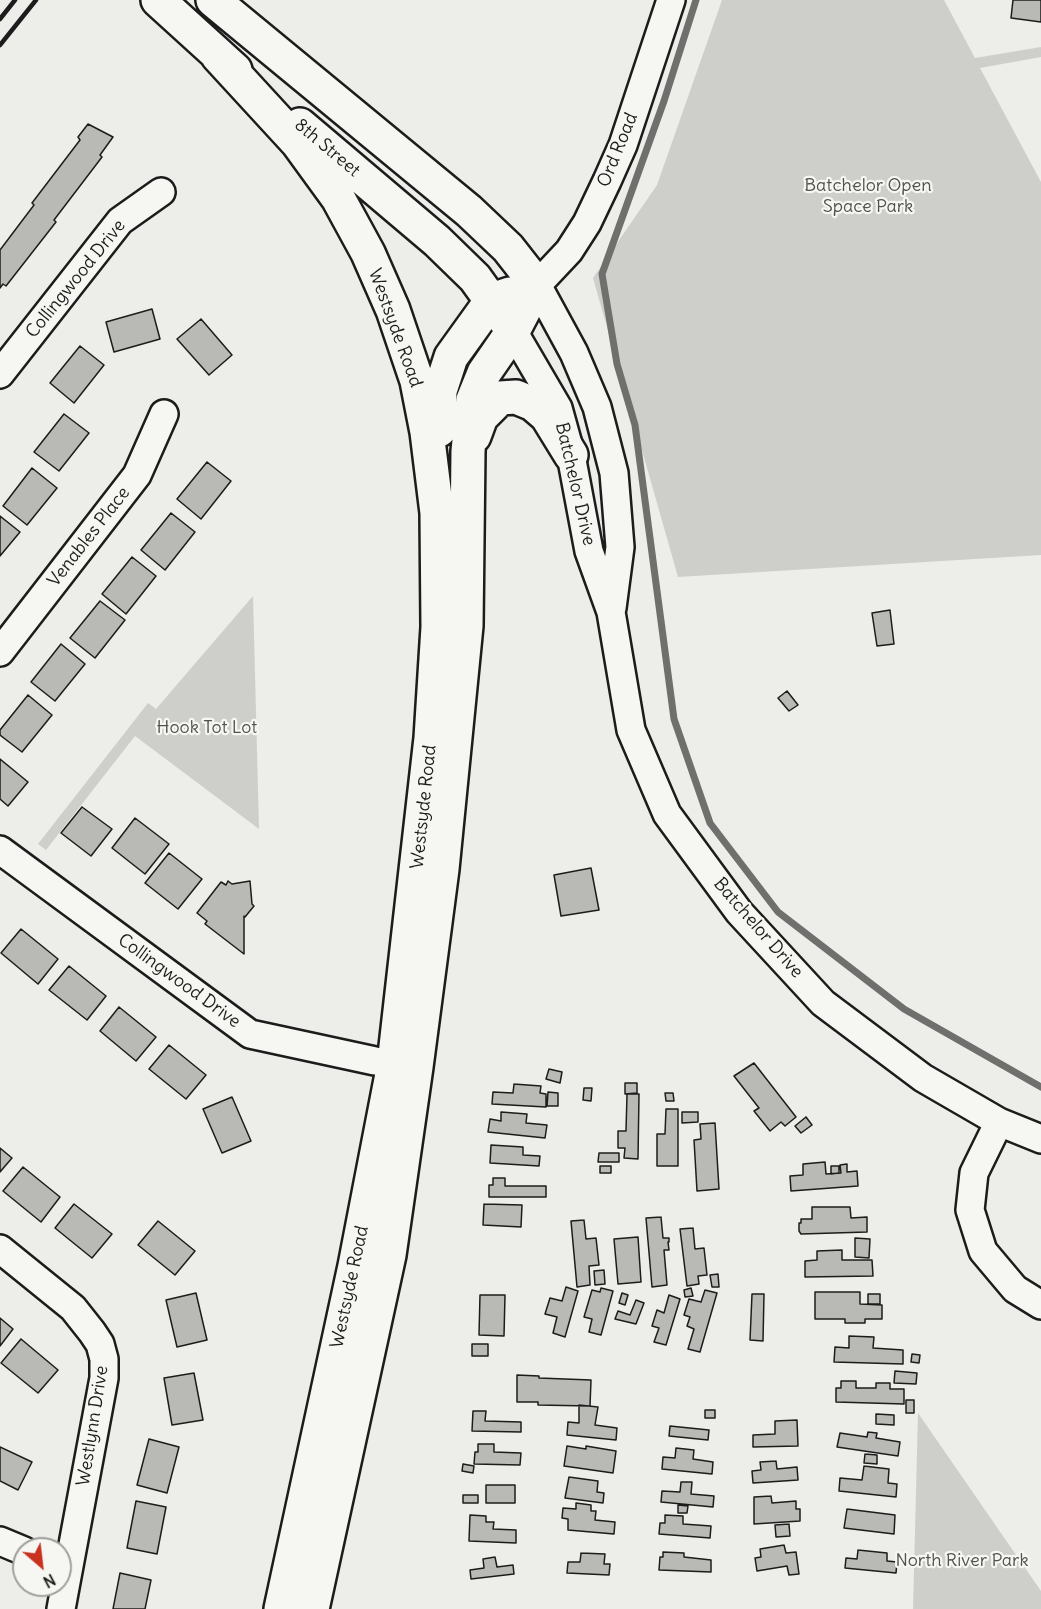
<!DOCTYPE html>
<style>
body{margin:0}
#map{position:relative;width:1041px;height:1609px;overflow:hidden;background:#edede9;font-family:Delius,sans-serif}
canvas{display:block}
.north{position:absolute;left:12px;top:1537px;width:60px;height:60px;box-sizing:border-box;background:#f6f6f2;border:2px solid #9f9f9c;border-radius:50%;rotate:152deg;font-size:16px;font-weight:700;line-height:24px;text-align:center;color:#1c1c1c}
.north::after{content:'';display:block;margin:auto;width:21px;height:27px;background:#c8321e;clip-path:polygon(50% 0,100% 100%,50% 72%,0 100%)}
</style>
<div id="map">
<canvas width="1041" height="1609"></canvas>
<div class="north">N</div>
</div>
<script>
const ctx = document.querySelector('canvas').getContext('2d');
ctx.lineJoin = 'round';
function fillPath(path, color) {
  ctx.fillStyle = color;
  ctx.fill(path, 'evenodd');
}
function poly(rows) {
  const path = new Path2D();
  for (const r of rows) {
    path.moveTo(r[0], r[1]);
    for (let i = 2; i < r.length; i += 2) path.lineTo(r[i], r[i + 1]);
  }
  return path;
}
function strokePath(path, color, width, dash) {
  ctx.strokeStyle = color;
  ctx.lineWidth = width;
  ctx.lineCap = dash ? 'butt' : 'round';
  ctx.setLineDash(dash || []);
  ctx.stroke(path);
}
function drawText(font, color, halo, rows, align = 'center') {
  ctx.font = font + ' Delius,sans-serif';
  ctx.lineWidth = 4.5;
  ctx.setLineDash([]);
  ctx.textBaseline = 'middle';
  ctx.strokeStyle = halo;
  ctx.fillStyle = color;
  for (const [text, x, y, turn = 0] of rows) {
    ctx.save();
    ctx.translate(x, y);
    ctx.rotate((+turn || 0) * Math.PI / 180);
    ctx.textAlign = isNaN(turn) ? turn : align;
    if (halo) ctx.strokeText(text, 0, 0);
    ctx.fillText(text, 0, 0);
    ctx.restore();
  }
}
fillPath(poly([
 [722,0,944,0,975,58,1041,47,1041,57,980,68,1041,182,1041,555,678,577,593,278,657,185],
 [253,596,259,829,135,736,46,850,38,844,148,703,156,709],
 [918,1413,1041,1591,1041,1609,913,1609]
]), '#cececb');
strokePath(poly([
 [696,0,664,101,602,274,617,364,635,425,674,719,710,823,778,912,904,1009,1041,1087]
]), '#6f6f6d', 7);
const building = poly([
 [1013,0,1041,0,1041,22,1011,18,1013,0],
 [88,124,113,137,100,155,102,157,54,220,56,222,6,286,3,284,0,288,0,250,34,205,32,203,80,140,78,137,88,124],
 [152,309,160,339,114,352,106,322,152,309],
 [201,319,232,355,209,375,177,339,201,319],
 [80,346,104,365,74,403,50,383,80,346],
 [64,414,89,433,59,471,34,452,64,414],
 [207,462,231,481,201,519,177,499,207,462],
 [32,468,57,488,27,525,3,506,32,468],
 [171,513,195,532,165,570,141,550,171,513],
 [0,516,20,532,0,556,0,516],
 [132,557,156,576,126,614,102,594,132,557],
 [100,601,125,620,95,658,70,638,100,601],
 [890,610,894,644,877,646,872,613,890,610],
 [61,644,85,664,55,701,31,682,61,644],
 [787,691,798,705,789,711,778,698,787,691],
 [28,695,52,715,22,752,0,735,0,730,28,695],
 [0,759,28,782,8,806,0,799,0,759],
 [82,807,112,829,91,856,61,833,82,807],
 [135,818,169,844,145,874,112,848,135,818],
 [169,853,202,879,178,909,145,883,169,853],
 [591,868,599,910,561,916,554,875,591,868],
 [228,881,232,884,250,881,252,904,254,906,245,917,244,916,244,954,205,924,207,921,197,913,221,882,226,885,228,881],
 [21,929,58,959,38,984,1,953,21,929],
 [69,966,106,996,87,1020,49,990,69,966],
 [119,1007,156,1037,136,1061,100,1031,119,1007],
 [169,1045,206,1075,186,1099,149,1069,169,1045],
 [754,1063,796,1117,785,1126,781,1122,770,1131,754,1111,759,1108,734,1076,754,1063],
 [549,1069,562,1072,560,1083,546,1079,549,1069],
 [625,1083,637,1083,637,1093,625,1094,625,1083],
 [514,1084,541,1086,540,1093,546,1094,546,1107,492,1104,493,1092,513,1093,514,1084],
 [584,1088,592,1088,591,1101,583,1100,584,1088],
 [548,1092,558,1093,558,1106,547,1106,548,1092],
 [665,1093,673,1093,674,1101,666,1101,665,1093],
 [627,1094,639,1094,638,1159,624,1158,625,1148,618,1148,618,1131,626,1131,627,1094],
 [232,1097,251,1141,222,1153,203,1109,232,1097],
 [666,1109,678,1109,678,1166,657,1166,657,1134,665,1134,666,1109],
 [501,1112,527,1114,526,1123,547,1125,545,1138,488,1132,490,1119,501,1121,501,1112],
 [682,1112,698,1112,698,1122,682,1123,682,1112],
 [806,1117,812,1125,801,1133,795,1126,806,1117],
 [715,1123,719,1189,697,1191,694,1140,701,1139,700,1124,715,1123],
 [491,1145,523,1147,523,1155,540,1156,539,1166,490,1163,491,1145],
 [0,1148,12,1158,0,1172,0,1148],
 [599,1153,619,1153,619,1162,598,1162,599,1153],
 [825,1162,826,1174,841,1173,840,1165,847,1164,847,1172,857,1171,858,1186,791,1191,790,1176,803,1175,803,1164,825,1162],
 [600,1166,611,1166,611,1173,600,1173,600,1166],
 [831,1166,839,1166,839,1173,831,1174,831,1166],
 [23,1167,60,1197,41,1222,3,1191,23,1167],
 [493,1178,505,1178,505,1186,546,1186,546,1197,489,1197,489,1185,493,1185,493,1178],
 [74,1204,112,1234,92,1258,55,1228,74,1204],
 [484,1204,522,1205,521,1227,483,1225,484,1204],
 [812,1207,850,1207,851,1218,867,1217,867,1232,801,1234,799,1231,799,1223,801,1223,801,1219,812,1219,812,1207],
 [661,1217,663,1238,669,1238,669,1242,668,1242,669,1250,664,1250,667,1285,652,1287,646,1218,661,1217],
 [584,1220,586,1239,596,1238,599,1265,589,1266,590,1285,577,1287,571,1221,584,1220],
 [158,1221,195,1251,175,1275,138,1245,158,1221],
 [693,1228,695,1249,704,1248,707,1275,698,1276,699,1284,687,1286,680,1229,693,1228],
 [638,1237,641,1282,618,1284,614,1239,638,1237],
 [855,1238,870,1239,869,1258,855,1257,855,1238],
 [842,1250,842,1260,872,1260,873,1276,805,1277,805,1261,817,1260,817,1251,842,1250],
 [604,1270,605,1284,595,1285,594,1271,604,1270],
 [718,1274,719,1287,712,1287,710,1275,718,1274],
 [566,1287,578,1291,565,1337,553,1333,557,1317,545,1314,550,1298,562,1301,566,1287],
 [601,1288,613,1291,601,1335,589,1332,592,1319,584,1317,592,1290,600,1292,601,1288],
 [691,1288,693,1296,685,1297,684,1290,691,1288],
 [705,1290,717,1293,700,1352,688,1349,694,1329,687,1326,690,1317,684,1315,689,1299,701,1302,705,1290],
 [815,1292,860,1292,860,1304,882,1305,882,1319,865,1319,865,1323,845,1323,845,1319,815,1319,815,1292],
 [196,1293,207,1340,177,1347,166,1300,196,1293],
 [622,1293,628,1295,625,1305,619,1303,622,1293],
 [752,1294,764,1294,763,1341,750,1340,752,1294],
 [868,1294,880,1294,880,1304,868,1304,868,1294],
 [480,1295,505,1295,504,1336,479,1335,480,1295],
 [669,1295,680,1299,666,1345,654,1342,659,1328,652,1326,657,1310,664,1313,669,1295],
 [636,1300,644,1303,636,1324,615,1319,618,1311,630,1315,636,1300],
 [0,1318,13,1329,0,1346,0,1318],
 [849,1336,874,1337,873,1348,903,1350,903,1364,834,1362,835,1347,849,1348,849,1336],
 [21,1339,58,1370,38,1393,1,1363,21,1339],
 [472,1344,488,1344,488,1356,472,1356,472,1344],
 [912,1354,920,1355,919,1363,911,1362,912,1354],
 [895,1371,917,1373,916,1384,894,1383,895,1371],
 [194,1373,203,1420,172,1425,164,1378,194,1373],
 [517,1375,539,1376,539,1378,591,1380,590,1406,538,1405,538,1402,517,1402,517,1375],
 [841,1381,856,1381,856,1388,876,1388,876,1383,890,1383,890,1389,904,1389,904,1404,836,1402,836,1388,841,1388,841,1381],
 [906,1400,914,1400,914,1413,906,1413,906,1400],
 [579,1405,598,1407,595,1425,617,1428,616,1440,567,1435,568,1422,579,1423,579,1405],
 [705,1410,715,1410,715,1418,705,1418,705,1410],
 [473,1411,486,1411,485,1421,521,1422,521,1432,472,1431,473,1411],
 [876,1414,894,1415,894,1425,876,1424,876,1414],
 [797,1420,798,1446,753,1447,753,1435,775,1434,775,1421,797,1420],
 [670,1426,709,1430,708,1440,669,1436,670,1426],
 [868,1432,877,1433,876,1438,900,1442,898,1456,837,1447,840,1433,867,1437,868,1432],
 [149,1439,179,1447,167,1493,137,1485,149,1439],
 [478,1444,494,1444,494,1452,521,1453,520,1465,474,1464,475,1452,478,1452,478,1444],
 [567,1446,586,1449,586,1446,616,1451,613,1473,564,1466,567,1446],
 [0,1447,32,1462,18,1490,0,1481,0,1447],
 [676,1448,694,1450,693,1459,713,1462,712,1474,662,1469,663,1457,675,1458,676,1448],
 [865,1454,877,1455,877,1464,864,1463,865,1454],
 [776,1461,777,1469,797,1467,798,1480,753,1483,752,1471,761,1470,760,1462,776,1461],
 [463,1464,474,1466,473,1473,462,1471,463,1464],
 [864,1466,889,1469,888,1483,897,1484,896,1497,839,1491,840,1478,862,1480,864,1466],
 [569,1477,598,1481,597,1492,604,1493,603,1503,565,1498,569,1477],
 [681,1482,692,1482,691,1494,714,1496,713,1507,661,1502,662,1491,680,1492,681,1482],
 [486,1485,515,1485,515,1503,486,1503,486,1485],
 [463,1495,478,1495,478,1503,463,1503,463,1495],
 [771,1496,772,1503,796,1501,796,1509,800,1509,800,1521,754,1524,754,1497,771,1496],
 [136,1501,166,1507,157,1554,127,1548,136,1501],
 [576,1503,591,1505,591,1511,596,1511,595,1520,615,1522,614,1534,568,1530,568,1519,562,1518,563,1508,576,1509,576,1503],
 [678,1505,688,1506,687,1513,678,1513,678,1505],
 [847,1509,895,1515,894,1534,844,1528,847,1509],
 [470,1515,486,1516,486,1522,494,1522,493,1529,516,1530,516,1543,469,1541,470,1515],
 [665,1515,683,1516,683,1524,711,1526,710,1538,659,1534,660,1523,665,1523,665,1515],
 [789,1524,790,1536,776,1537,775,1525,789,1524],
 [784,1545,786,1553,796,1552,799,1574,789,1575,787,1566,757,1571,755,1558,761,1557,760,1549,784,1545],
 [858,1550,887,1553,887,1561,897,1562,896,1573,845,1568,846,1558,857,1559,858,1550],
 [663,1552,684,1553,684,1557,711,1560,711,1572,659,1570,660,1557,663,1557,663,1552],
 [581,1553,605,1554,604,1564,610,1564,609,1575,567,1573,568,1562,580,1562,581,1553],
 [495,1557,497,1567,513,1565,514,1574,471,1579,470,1570,484,1568,483,1559,495,1557],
 [120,1573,151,1580,145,1609,113,1609,120,1573]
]);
fillPath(building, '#b9b9b6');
strokePath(building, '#1c1c1c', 1.5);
const minor = poly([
 [513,331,558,408,571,455,589,551,611,612,631,730,667,814,739,912,823,1003,923,1078,999,1122,1041,1139],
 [0,374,120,221,161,192],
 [612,608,620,547,614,473,597,407,574,353,537,285,569,251,587,223,607,181,623,145,671,0],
 [0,652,137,475,164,414],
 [0,850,250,1034,375,1061,415,1067],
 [999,1122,974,1173,970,1210,983,1251,1015,1289,1041,1305],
 [0,1249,73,1308,92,1332,100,1344,104,1359,104,1378,61,1609],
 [0,1541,24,1551]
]);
const major = poly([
 [158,0,235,70],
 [213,0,469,211,508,248,537,285],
 [218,56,298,143,338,198,368,253,393,310,417,381,427,432,437,513,438,627,431,738,394,1064,355,1266,281,1609],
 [300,125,437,241,475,278,513,331],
 [439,430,440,391,451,357,492,300,510,294],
 [474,436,481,417,500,398,516,397,533,404,547,416,571,455],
 [312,1609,389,1255,416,1067,442,869,466,626,468,451,473,400,484,373,513,331,537,285]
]);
strokePath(minor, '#1c1c1c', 32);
strokePath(major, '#1c1c1c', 38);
strokePath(minor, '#f6f6f2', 27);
strokePath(major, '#f6f6f2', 33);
strokePath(poly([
 [0,19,15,0],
 [0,45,36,0]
]), '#1c1c1c', 4.5);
drawText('18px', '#1c1c1c', '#f6f6f2', [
 ["8th Street",327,148,40],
 ["Ord Road",618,150,-68],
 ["Collingwood Drive",76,279,-51],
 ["Westsyde Road",395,328,70],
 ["Batchelor Drive",575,484,77],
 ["Venables Place",89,537,-52],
 ["Westsyde Road",424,807,-84],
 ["Batchelor Drive",758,928,49],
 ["Collingwood Drive",179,981,36],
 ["Westsyde Road",350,1287,-78],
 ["Westlynn Drive",93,1426,-81]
]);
drawText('18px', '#515151', '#f6f6f2', [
 ["Batchelor Open",868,186],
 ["Space Park",868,207],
 ["Hook Tot Lot",207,728],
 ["North River Park",962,1561]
]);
</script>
